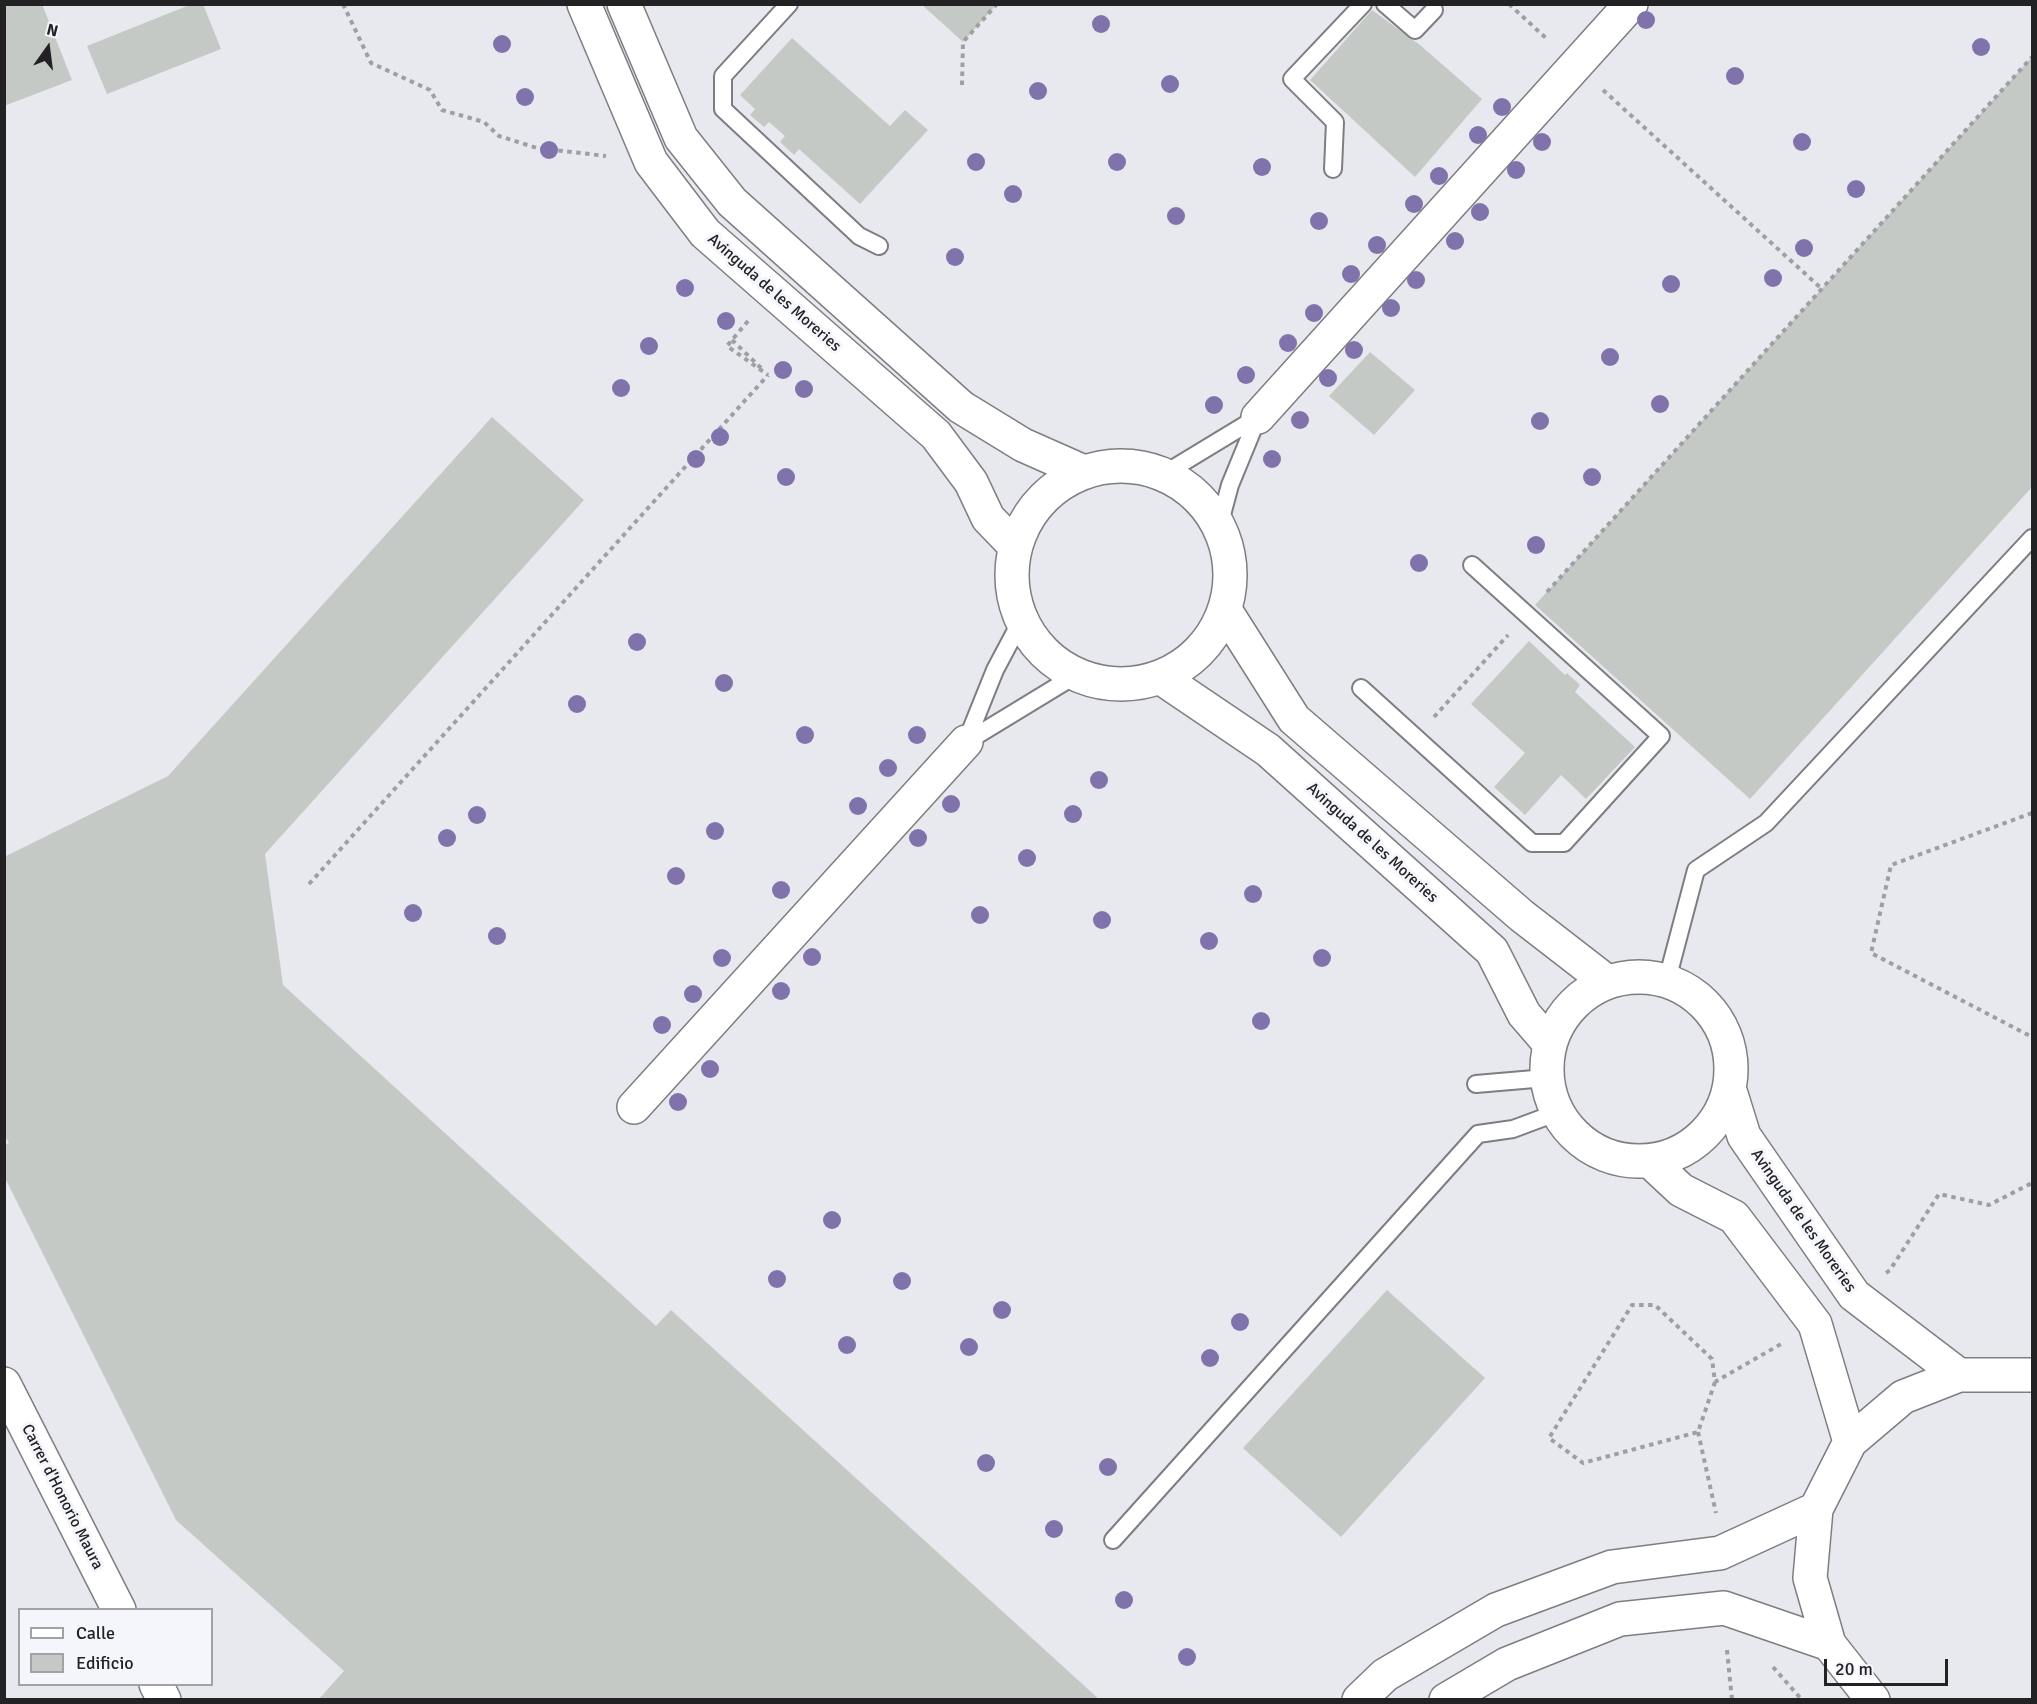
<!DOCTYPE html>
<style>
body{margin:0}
#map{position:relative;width:2037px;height:1704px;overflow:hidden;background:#e8e9ef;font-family:Signika,sans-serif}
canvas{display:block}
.frame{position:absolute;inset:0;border:6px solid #222224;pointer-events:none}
.legend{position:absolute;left:18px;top:1608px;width:195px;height:78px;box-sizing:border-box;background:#f5f6fc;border:2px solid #a1a1a6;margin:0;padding:8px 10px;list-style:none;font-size:18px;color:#222224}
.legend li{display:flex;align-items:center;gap:12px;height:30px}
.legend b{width:30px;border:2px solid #a1a1a6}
.north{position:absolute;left:18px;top:18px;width:60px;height:60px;-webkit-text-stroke:4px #f5f6fc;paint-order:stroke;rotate:14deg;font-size:16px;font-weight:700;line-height:24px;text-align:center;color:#222224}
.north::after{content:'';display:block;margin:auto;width:21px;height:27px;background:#222224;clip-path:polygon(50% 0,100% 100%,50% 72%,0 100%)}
.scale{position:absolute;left:1824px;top:1659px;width:124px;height:27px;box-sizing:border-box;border:3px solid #222224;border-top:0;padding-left:8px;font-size:18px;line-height:21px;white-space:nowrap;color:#222224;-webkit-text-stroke:4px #f5f6fc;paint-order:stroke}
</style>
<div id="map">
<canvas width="2037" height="1704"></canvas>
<div class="frame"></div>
<ul class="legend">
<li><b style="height:8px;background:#fff"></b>Calle</li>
<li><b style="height:16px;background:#c4c9c5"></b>Edificio</li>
</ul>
<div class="north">N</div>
<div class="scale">20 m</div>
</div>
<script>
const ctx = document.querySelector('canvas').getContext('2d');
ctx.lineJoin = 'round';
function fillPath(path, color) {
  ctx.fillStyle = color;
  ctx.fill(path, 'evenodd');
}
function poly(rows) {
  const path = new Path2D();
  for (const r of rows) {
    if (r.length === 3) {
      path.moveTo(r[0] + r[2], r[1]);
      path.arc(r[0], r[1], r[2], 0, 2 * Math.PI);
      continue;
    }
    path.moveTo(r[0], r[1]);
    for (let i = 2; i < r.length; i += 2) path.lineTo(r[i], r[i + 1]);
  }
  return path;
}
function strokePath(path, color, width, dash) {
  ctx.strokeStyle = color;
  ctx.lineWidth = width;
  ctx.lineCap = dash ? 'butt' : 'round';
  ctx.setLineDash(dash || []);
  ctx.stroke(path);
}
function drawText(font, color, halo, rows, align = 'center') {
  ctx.font = font + ' Signika,sans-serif';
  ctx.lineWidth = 6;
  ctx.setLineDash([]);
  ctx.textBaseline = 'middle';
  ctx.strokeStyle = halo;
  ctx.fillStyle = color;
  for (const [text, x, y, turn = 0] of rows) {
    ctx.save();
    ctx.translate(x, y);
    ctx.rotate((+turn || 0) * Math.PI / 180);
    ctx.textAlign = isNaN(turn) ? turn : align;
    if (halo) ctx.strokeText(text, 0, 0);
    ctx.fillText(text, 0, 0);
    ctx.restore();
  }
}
fillPath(poly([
 [4,4,42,4,72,80,4,106],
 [192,4,203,4,221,49,107,94,87,46],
 [921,4,997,4,963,42],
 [1372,10,1420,45,1482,99,1415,177,1310,80],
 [792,38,890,126,905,110,928,130,860,204,799,149,794,155,780,142,785,136,769,122,764,127,750,115,755,109,740,95],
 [2032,57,2032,487,1750,799,1535,605],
 [1370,352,1415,390,1374,435,1329,396],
 [492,417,584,500,265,854,283,985,656,1326,671,1310,1100,1700,318,1700,344,1671,176,1520,4,1176,4,1145,9,1143,4,1135,4,857,168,776],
 [1529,641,1565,675,1567,673,1580,685,1575,692,1635,747,1586,799,1561,775,1525,815,1494,787,1525,753,1471,704],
 [1387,1290,1485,1378,1341,1537,1243,1448]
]), '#c4c9c5');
const lane = poly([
 [789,4,723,76,723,109,859,236,879,246],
 [1385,4,1415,30,1434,10],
 [1333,169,1335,122,1292,79,1363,4],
 [1164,474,1258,417],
 [1219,526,1230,485,1258,417],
 [1361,688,1532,843,1564,843,1661,736,1472,565],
 [966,742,995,670,1021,621],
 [966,742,1076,675],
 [1667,980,1696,870,1766,823,2032,538],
 [1476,1084,1546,1078],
 [1113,1540,1478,1134,1513,1129,1556,1113]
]);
const street = poly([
 [584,4,651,162,705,233,936,435,971,482,988,518,1015,546],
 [624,4,681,138,732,202,961,407,1023,445,1084,472],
 [1258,417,1631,4],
 [1121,575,109],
 [1225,610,1294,719,1522,916,1606,981],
 [1160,677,1268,750,1492,951,1524,1014,1549,1043],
 [1639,1069,92],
 [1730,1091,1744,1136,1854,1295,1959,1375],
 [634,1107,966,742],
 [1650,1161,1681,1190,1734,1217,1815,1324,1850,1442],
 [4,1384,119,1610],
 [156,1684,164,1700],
 [1359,1700,1385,1675,1496,1610,1612,1567,1720,1553,1816,1509],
 [1446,1700,1507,1664,1620,1619,1724,1608,1829,1644],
 [1873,1700,1829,1644,1810,1578,1816,1509,1850,1442,1903,1397,1959,1375,2032,1375]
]);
strokePath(lane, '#7d7d83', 20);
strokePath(street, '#7d7d83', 36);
strokePath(poly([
 [343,4,371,63,430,90,442,110,484,122,499,136,537,148,606,156],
 [1509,4,1548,40],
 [962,85,963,42,997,4],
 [1603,90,1822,289],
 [748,321,727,346,768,375],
 [732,340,761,368],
 [1547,592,2032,57],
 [1434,717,1508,635],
 [2032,813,1891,865,1871,953,2032,1037],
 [309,884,768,375],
 [1886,1273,1890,1270,1939,1194,1989,1205,2032,1183],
 [1715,1382,1698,1432,1583,1463,1549,1438,1632,1305,1655,1305,1712,1359,1715,1382,1781,1344],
 [1698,1432,1716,1513],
 [1727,1650,1732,1700],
 [1773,1667,1802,1700]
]), '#9e9fa3', 4, [4.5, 4.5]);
strokePath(lane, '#fff', 16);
strokePath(street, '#fff', 33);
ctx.fillStyle = '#8073ac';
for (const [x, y] of [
 [1646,20],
 [1101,24],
 [502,44],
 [1981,47],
 [1735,76],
 [1170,84],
 [1038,91],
 [525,97],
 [1502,107],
 [1478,135],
 [1542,142],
 [1802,142],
 [549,150],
 [976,162],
 [1117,162],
 [1262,167],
 [1516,170],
 [1439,176],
 [1856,189],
 [1013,194],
 [1414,204],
 [1480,212],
 [1176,216],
 [1319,221],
 [1455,241],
 [1377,245],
 [1804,248],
 [955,257],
 [1351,274],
 [1773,278],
 [1416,280],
 [1671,284],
 [685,288],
 [1391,308],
 [1314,313],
 [726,321],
 [1288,343],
 [649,346],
 [1354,350],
 [1610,357],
 [783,370],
 [1246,375],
 [1328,378],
 [621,388],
 [804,389],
 [1660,404],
 [1214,405],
 [1300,420],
 [1540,421],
 [720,437],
 [696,459],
 [1272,459],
 [786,477],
 [1592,477],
 [1536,545],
 [1419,563],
 [637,642],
 [724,683],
 [577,704],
 [805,735],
 [917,735],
 [888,768],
 [1099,780],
 [951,804],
 [858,806],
 [1073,814],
 [477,815],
 [715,831],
 [447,838],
 [918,838],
 [1027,858],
 [676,876],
 [781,890],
 [1253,894],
 [413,913],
 [980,915],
 [1102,920],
 [497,936],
 [1209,941],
 [812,957],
 [722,958],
 [1322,958],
 [781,991],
 [693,994],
 [1261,1021],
 [662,1025],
 [710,1069],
 [678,1102],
 [832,1220],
 [777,1279],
 [902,1281],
 [1002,1310],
 [1240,1322],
 [847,1345],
 [969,1347],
 [1210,1358],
 [986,1463],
 [1108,1467],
 [1054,1529],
 [1124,1600],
 [1187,1657]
]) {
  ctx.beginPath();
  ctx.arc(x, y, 9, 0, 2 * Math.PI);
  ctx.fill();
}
drawText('16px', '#222224', '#f5f6fc', [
 ["Avinguda de les Moreries",774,293,41],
 ["Avinguda de les Moreries",1372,843,42],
 ["Avinguda de les Moreries",1803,1221,55],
 ["Carrer d'Honorio Maura",62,1497,63]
]);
</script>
